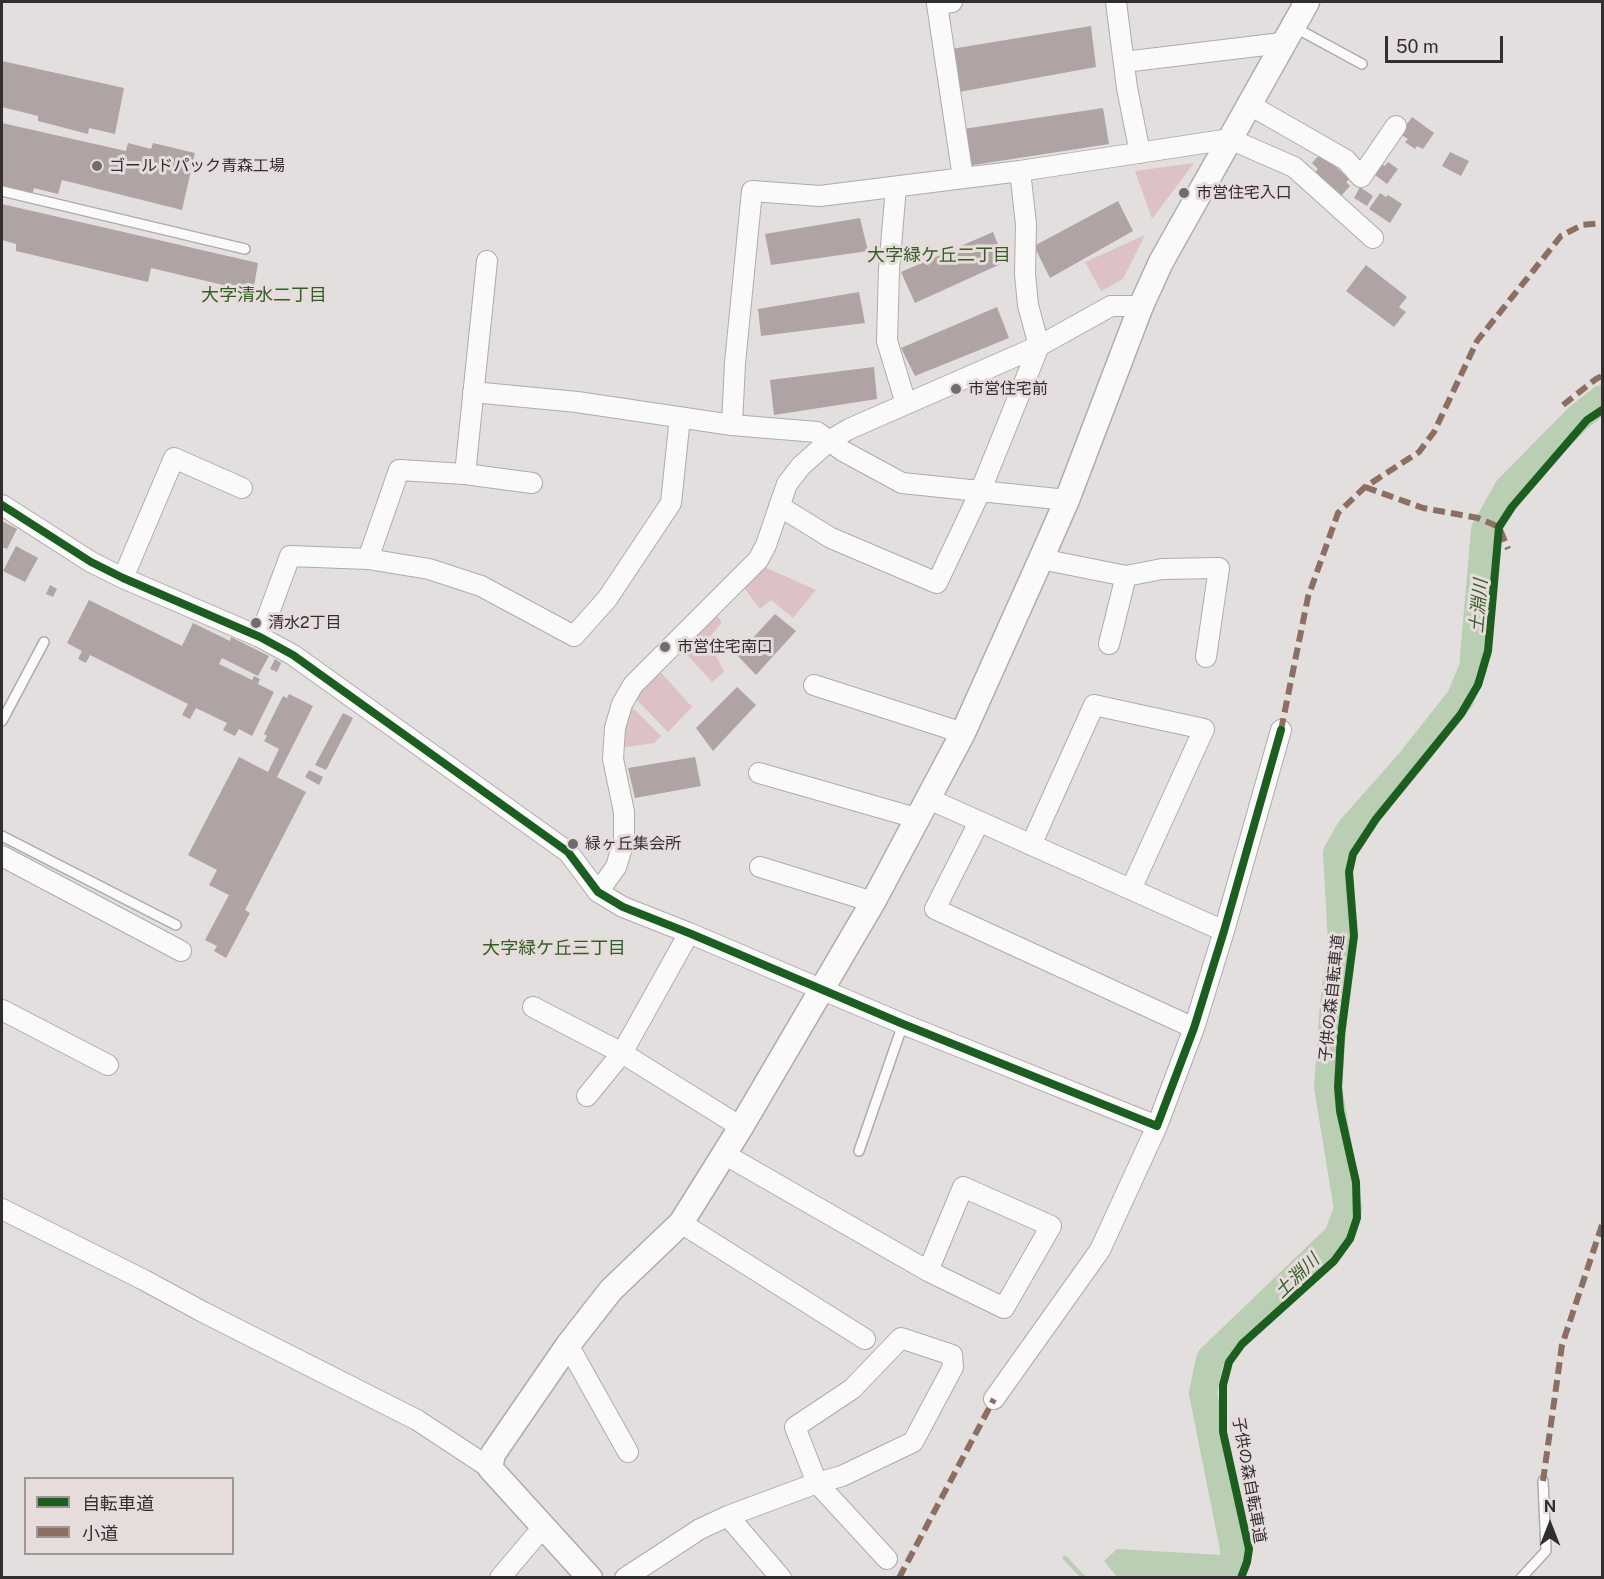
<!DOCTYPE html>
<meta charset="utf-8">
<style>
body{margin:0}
#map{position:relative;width:1604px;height:1579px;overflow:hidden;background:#e4dfdf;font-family:"Public Sans","Noto Sans JP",sans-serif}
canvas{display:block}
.frame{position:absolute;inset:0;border:3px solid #322d2e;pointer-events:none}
.legend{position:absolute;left:24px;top:1477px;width:210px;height:78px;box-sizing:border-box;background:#e7dcdc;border:2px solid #9f9696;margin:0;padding:8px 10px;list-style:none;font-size:18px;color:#322d2e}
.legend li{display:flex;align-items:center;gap:12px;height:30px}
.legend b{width:30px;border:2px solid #9f9696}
.north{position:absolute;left:1520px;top:1495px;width:60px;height:60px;-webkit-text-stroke:4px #e7dcdc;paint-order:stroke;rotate:0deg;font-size:16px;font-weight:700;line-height:24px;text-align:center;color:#322d2e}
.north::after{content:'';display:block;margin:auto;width:21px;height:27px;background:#322d2e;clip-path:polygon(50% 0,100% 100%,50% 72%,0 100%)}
.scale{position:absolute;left:1385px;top:36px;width:118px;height:27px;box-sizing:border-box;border:3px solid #322d2e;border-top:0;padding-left:8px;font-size:18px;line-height:21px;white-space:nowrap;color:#322d2e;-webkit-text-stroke:4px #e7dcdc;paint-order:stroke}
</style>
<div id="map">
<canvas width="1604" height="1579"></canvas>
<div class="frame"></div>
<ul class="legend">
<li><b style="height:8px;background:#1b5e20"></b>自転車道</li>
<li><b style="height:8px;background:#8d6e63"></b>小道</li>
</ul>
<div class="north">N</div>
<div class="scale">50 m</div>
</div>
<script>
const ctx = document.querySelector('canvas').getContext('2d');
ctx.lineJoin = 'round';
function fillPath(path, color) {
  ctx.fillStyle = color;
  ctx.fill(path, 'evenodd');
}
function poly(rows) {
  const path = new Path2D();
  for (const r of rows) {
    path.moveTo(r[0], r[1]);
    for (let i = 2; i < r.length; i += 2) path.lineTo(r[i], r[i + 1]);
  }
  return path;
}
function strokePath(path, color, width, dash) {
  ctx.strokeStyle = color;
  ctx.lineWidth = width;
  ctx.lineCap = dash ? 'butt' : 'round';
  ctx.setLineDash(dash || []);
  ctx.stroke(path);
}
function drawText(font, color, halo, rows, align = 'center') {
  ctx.font = font + ' "Public Sans","Noto Sans JP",sans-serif';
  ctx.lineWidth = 6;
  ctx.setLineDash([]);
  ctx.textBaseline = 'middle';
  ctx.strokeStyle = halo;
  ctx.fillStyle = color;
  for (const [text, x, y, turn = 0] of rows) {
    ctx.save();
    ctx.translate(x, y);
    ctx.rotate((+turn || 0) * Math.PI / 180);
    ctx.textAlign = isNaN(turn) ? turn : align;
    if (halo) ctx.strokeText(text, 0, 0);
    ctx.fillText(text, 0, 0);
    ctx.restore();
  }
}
fillPath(poly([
 [1194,163,1152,219,1135,171],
 [1145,235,1123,279,1101,291,1085,262],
 [762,566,816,590,793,618,771,600,760,609,742,585],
 [712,610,722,622,708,639,724,672,712,682,678,645],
 [656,667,692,707,668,732,633,696],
 [628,703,661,736,654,743,619,748]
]), '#dcc2c4');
fillPath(poly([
 [1117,1549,1222,1555,1214,1577,1117,1577,1104,1561]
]), '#b9ceb2');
strokePath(poly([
 [1065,1558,1084,1578]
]), '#b9ceb2', 4.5);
strokePath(poly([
 [1226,1578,1235,1554,1203,1393,1210,1359,1338,1236,1348,1209,1328,1087,1334,1003,1342,943,1337,853,1350,830,1411,761,1460,699,1473,668,1485,530,1508,489,1578,418,1602,399]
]), '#b9ceb2', 28);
fillPath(poly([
 [1091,26,1096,67,959,92,951,49],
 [2,61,124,88,115,134,89,128,88,134,38,121,38,116,2,107],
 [1103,108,1109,144,967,166,963,129],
 [1412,117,1434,133,1423,149,1417,146,1415,149,1405,142,1408,139,1400,134],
 [2,123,126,151,128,143,151,149,153,143,195,153,182,210,62,180,58,194,34,188,32,195,2,188],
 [1450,152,1469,161,1461,176,1442,166],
 [1321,153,1349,179,1346,182,1350,186,1341,196,1315,172,1318,169,1312,163],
 [1388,162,1398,169,1387,184,1375,175,1382,164,1385,166],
 [1360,187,1373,196,1367,206,1354,198],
 [1380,193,1386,197,1388,195,1402,204,1390,223,1369,209],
 [1118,201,1133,231,1050,278,1034,246],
 [2,204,258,263,253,292,151,268,148,282,16,251,16,244,2,240],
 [860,218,868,251,771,265,765,234],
 [993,232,1005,262,915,303,901,272],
 [1366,265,1407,297,1399,307,1406,312,1394,327,1346,291],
 [859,292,865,323,761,336,758,309],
 [997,307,1009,338,915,376,901,348],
 [874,367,877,399,774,415,770,380],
 [2,521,17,529,7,549,2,547],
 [16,546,38,558,25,582,3,571],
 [50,585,57,589,53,597,46,594],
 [89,600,182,646,193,623,230,641,231,637,269,656,258,676,222,658,219,664,252,680,254,676,260,679,258,684,274,692,252,736,239,729,235,736,223,730,227,723,196,708,190,719,182,715,188,704,90,655,86,663,78,659,82,651,67,643],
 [775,614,796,631,756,675,737,655],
 [275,659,281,663,277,672,270,669],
 [737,687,756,705,713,751,696,728],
 [289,694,313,706,277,777,306,792,245,910,250,913,226,958,214,951,217,946,205,940,229,895,209,885,217,870,188,855,239,757,268,772,279,749,264,741,267,736,264,734,283,696,287,698],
 [343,713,353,718,326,770,315,765],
 [695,757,701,786,635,798,628,768],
 [309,770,323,777,319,785,305,777]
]), '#afa3a4');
const service = poly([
 [1294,27,1362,64],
 [2,191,245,249],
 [2,721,44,642],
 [2,836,176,925],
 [859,1151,903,1024],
 [1521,1578,1546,1551,1543,1481]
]);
const minor = poly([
 [952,2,937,4,963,178],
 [1116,2,1127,88,1140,153],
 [1124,62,1282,43],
 [1250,105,1346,160,1361,177,1396,126],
 [896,187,889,269,887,341,906,404],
 [473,392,577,402,732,425,817,432,843,451,902,483,1067,500],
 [732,425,735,363,752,191,820,196,1020,171,1230,139,1294,167,1373,238],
 [465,474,532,483],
 [2,505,91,562,123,578,260,637,293,655,568,852,598,892,623,907,689,933,903,1024,1157,1126,1194,1028,1224,931,1281,730],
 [779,506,831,538,937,583,980,492,1039,346,1028,305,1025,274,1026,224,1020,171],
 [368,559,429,569,481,586,574,636,607,599,671,503,680,417],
 [1041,559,1126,576,1162,569,1219,568,1206,657],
 [123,578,174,458,242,488],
 [260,637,290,556,368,559,399,470,465,474,487,261],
 [1109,644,1126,576],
 [814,685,963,733],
 [759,773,916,818],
 [929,799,1224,931],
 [979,822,935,909,1194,1028],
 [1031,845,1094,705,1204,729,1131,889],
 [2,856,181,951],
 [760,867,873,902],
 [598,892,616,867,624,841,624,812,613,759,615,728,622,704,633,685,758,560,766,545,787,484,801,466,829,441,849,429,1039,346,1111,306,1141,306],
 [533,1007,622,1053,741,1127],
 [2,1010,108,1065],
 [587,1096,622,1053,689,933],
 [724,1154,928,1271,1004,1308,1051,1226,963,1187,928,1271],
 [2,1209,144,1280,203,1312,417,1420,490,1468],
 [681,1223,865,1339],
 [568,1345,628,1452],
 [994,1399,1100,1250,1157,1126],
 [728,1516,781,1578],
 [500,1578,543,1527],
 [625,1578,700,1529,728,1516,817,1483,842,1476,913,1442,953,1367,952,1355,901,1338,852,1389,795,1427,817,1483,887,1559]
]);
const tertiary = poly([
 [590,1578,490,1468,493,1454,568,1345,611,1290,681,1223,741,1127,873,902,963,733,1041,559,1067,500,1141,306,1161,262,1307,2]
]);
strokePath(service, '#afabab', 12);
strokePath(minor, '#afabab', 22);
strokePath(tertiary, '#afabab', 27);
strokePath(service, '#fbfafa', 9);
strokePath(minor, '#fbfafa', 20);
strokePath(tertiary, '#fbfafa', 24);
strokePath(poly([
 [1563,405,1596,379,1602,376],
 [1365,487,1423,508,1478,518,1499,527,1508,549],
 [1281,730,1308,597,1338,513,1365,487,1419,452,1434,432,1477,341,1561,236,1582,225,1602,223],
 [1543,1481,1562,1345,1602,1225],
 [899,1578,994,1399]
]), '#8d6e63', 6, [12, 6]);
strokePath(poly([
 [2,505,91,562,123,578,260,637,293,655,568,852,598,892,623,907,689,933,903,1024,1157,1126,1194,1028,1224,931,1281,730],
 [1241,1578,1247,1562,1249,1549,1223,1432,1223,1385,1229,1362,1242,1344,1334,1261,1350,1239,1357,1218,1356,1182,1340,1111,1338,1087,1341,1035,1354,936,1349,872,1353,854,1376,819,1461,714,1478,685,1488,651,1499,527,1512,507,1587,420,1602,410]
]), '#1b5e20', 8);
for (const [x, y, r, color] of [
 [97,166,6,"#706b6c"],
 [1184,193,6,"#706b6c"],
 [956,389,6,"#706b6c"],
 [256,623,6,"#706b6c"],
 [665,647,6,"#706b6c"],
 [573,844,6,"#706b6c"]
]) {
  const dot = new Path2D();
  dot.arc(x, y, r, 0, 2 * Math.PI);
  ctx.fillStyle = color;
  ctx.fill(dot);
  strokePath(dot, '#e7dcdc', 2);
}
drawText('16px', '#322d2e', '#e7dcdc', [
 ["ゴールドパック青森工場",109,166],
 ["市営住宅入口",1196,193],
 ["市営住宅前",968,389],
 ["清水2丁目",268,623],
 ["市営住宅南口",677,647],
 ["緑ヶ丘集会所",585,844]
], 'left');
drawText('16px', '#322d2e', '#e7dcdc', [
 ["子供の森自転車道",1332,998,-84],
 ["子供の森自転車道",1249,1480,80]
]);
drawText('18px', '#325e24', '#e7dcdc', [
 ["大字緑ケ丘二丁目",939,255],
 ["大字清水二丁目",264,295],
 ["大字緑ケ丘三丁目",554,948]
]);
drawText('italic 18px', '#376129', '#e7dcdc', [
 ["土淵川",1479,606,-85],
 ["土淵川",1297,1276,-44]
]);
</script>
